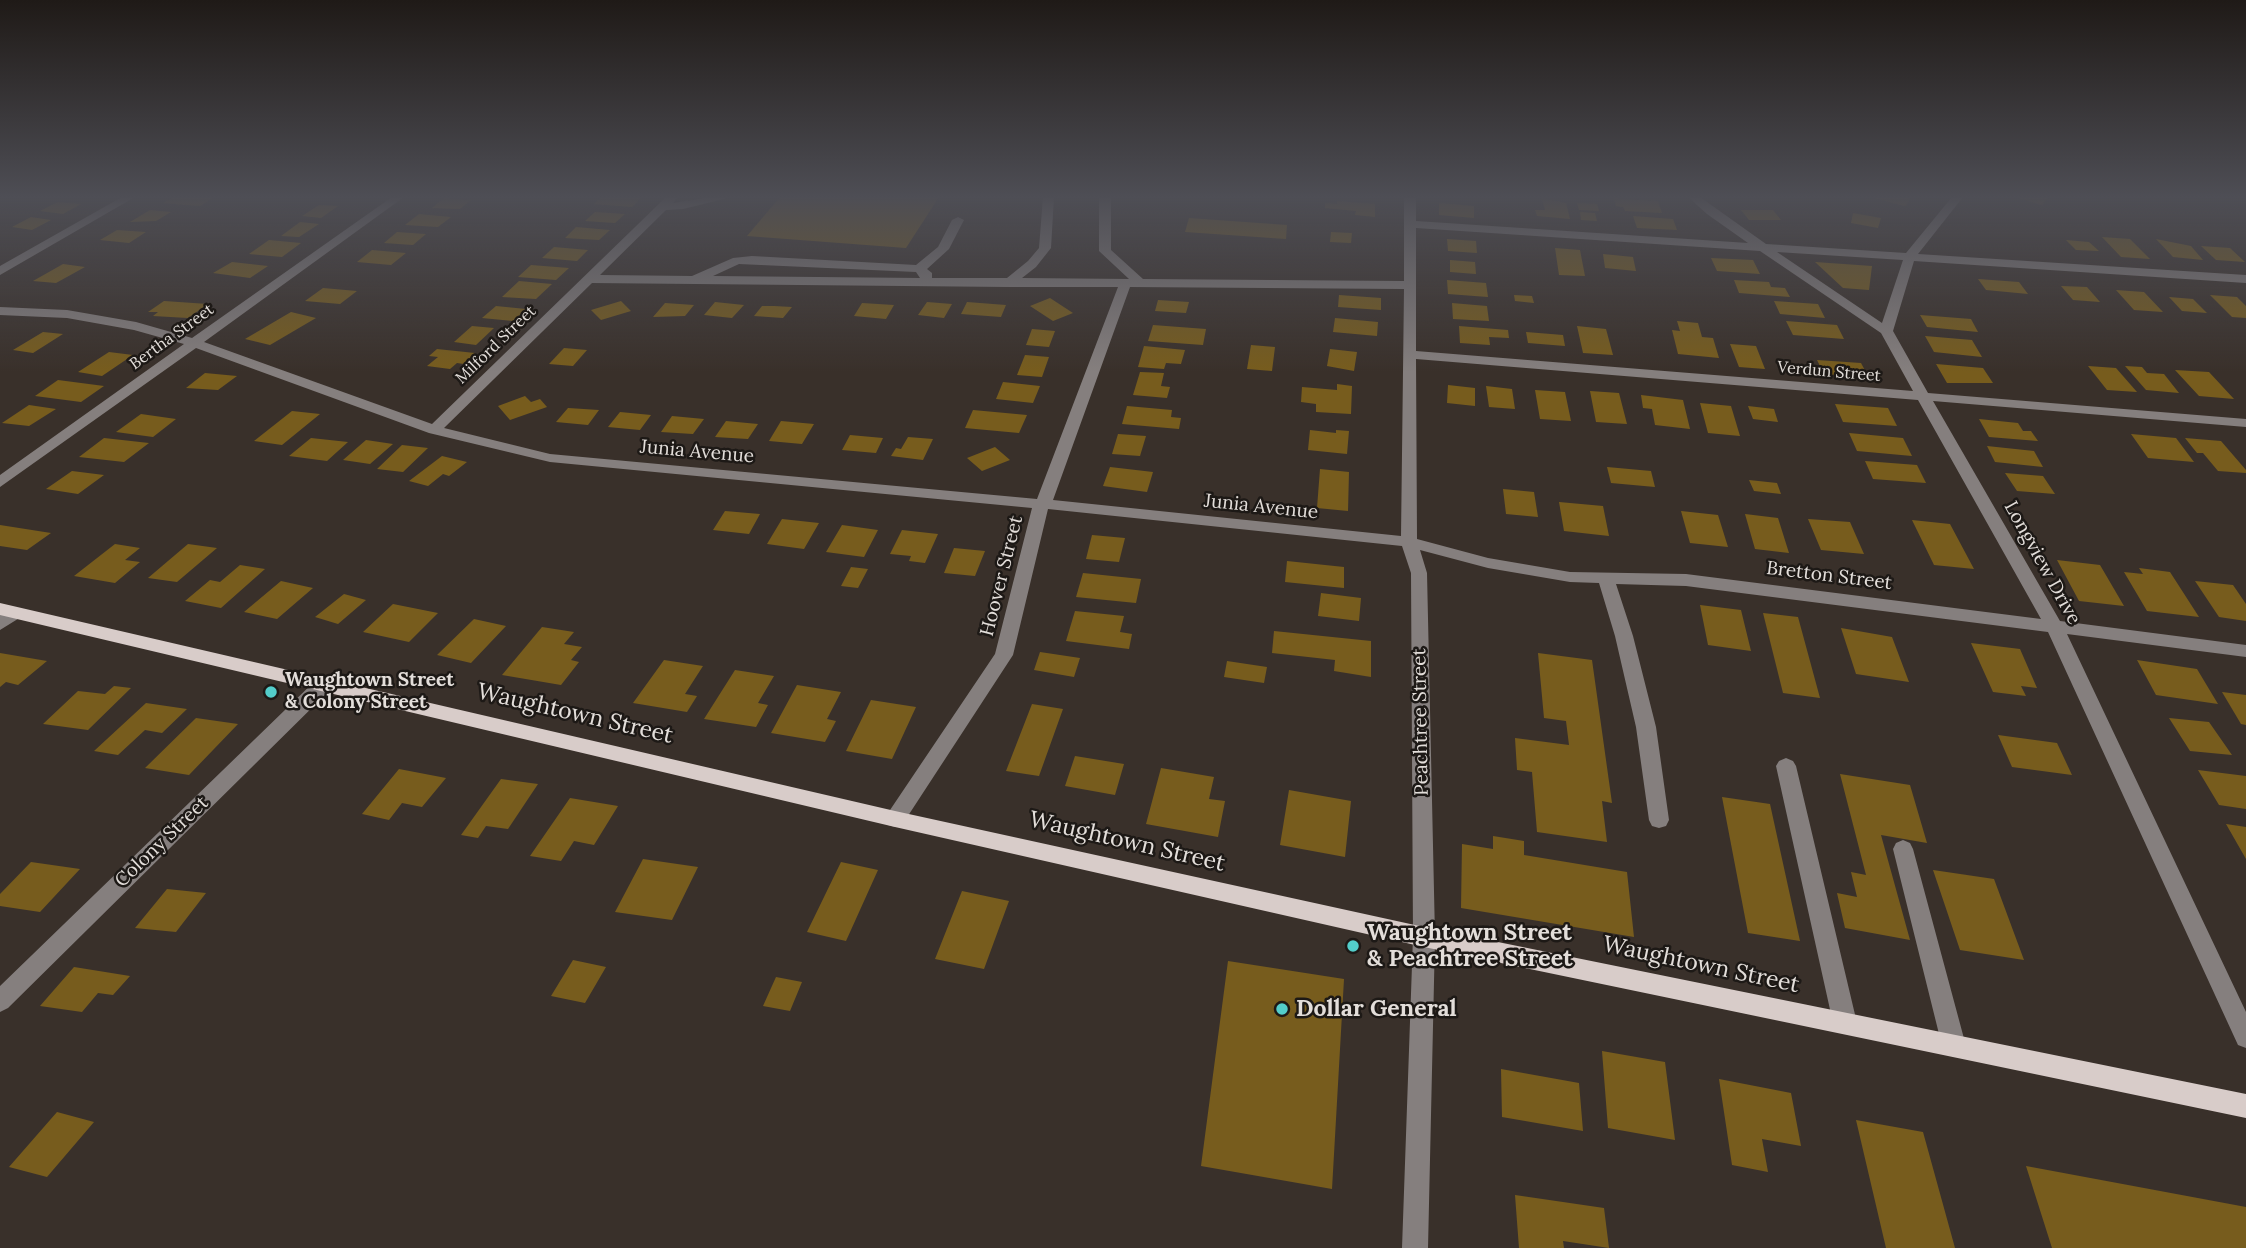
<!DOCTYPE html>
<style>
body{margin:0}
canvas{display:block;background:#39302a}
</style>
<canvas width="2246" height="1248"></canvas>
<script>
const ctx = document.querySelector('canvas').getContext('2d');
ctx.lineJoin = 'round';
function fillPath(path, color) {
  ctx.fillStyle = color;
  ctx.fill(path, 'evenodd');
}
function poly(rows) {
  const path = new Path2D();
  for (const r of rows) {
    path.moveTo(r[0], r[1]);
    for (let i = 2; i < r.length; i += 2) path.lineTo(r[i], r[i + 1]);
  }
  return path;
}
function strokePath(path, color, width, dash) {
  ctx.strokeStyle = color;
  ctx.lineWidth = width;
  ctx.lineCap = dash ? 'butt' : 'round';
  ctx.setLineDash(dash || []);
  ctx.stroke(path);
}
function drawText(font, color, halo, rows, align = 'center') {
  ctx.font = font + ' Lora,serif';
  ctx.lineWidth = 5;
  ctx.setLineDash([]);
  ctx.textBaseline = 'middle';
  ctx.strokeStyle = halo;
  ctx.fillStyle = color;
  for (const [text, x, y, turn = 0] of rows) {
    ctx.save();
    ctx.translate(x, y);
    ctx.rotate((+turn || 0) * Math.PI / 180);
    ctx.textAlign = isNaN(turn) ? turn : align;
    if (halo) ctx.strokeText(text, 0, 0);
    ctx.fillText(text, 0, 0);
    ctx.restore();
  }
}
fillPath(poly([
 [173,197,205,197,213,198,200,206,163,203],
 [601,197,642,197,632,207,594,204],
 [780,197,939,197,906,248,747,236],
 [1905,197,1911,199,1905,206,1873,198],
 [2014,197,2048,197,2042,205],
 [444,198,471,200,460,209,432,208],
 [1542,198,1566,203,1570,219,1537,216,1535,210,1545,210],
 [1614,198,1658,201,1662,213,1625,211,1623,207,1616,206],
 [1337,201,1375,204,1375,217,1355,215,1356,211,1325,208,1325,203,1337,204],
 [58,202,81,204,63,214,40,211],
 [1439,203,1474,206,1474,218,1439,215],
 [1577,203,1597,204,1599,211,1579,210],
 [319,205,338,206,321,218,302,216],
 [150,210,171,212,156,221,130,222],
 [1741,210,1773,210,1781,220,1749,220],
 [595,212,625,214,615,223,585,221],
 [1580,212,1595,213,1597,221,1581,220],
 [1853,213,1881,218,1878,228,1851,223],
 [419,214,451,217,438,227,405,225],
 [1633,216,1673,219,1677,230,1637,228],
 [31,217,51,220,32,230,12,227],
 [1189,218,1287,225,1286,239,1185,232],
 [300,222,319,224,299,237,281,236],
 [576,227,610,230,599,240,565,238],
 [117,230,146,232,129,243,100,240],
 [397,232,426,234,413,245,384,243],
 [1331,232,1352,233,1351,243,1330,242],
 [2102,237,2130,239,2150,259,2121,257],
 [1447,239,1476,241,1477,253,1448,251],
 [2156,239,2191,246,2203,260,2173,257],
 [269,240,301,243,282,257,249,254],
 [2066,240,2089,242,2099,251,2076,250],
 [2201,246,2230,248,2245,262,2216,260],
 [554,247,588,250,577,261,542,258],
 [1555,248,1580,250,1585,276,1559,275],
 [372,250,406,253,391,265,357,262],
 [1603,254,1633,257,1636,271,1605,268],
 [1711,258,1753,260,1760,274,1717,271],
 [1450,260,1475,262,1476,274,1450,272],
 [232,262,268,266,250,278,213,273],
 [1815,262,1872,266,1869,290,1843,288],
 [63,264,85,267,56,283,33,281],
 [531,265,569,268,556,280,518,277],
 [1978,279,2019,282,2028,294,1986,290],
 [1447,280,1486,283,1488,297,1448,294],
 [1734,280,1769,282,1771,287,1785,288,1790,297,1739,293],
 [519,281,552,284,536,299,502,297],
 [2061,286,2087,287,2100,302,2073,300],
 [323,288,357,291,340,304,305,301],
 [2116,290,2144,292,2163,312,2134,310],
 [1339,295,1381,298,1381,310,1338,307],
 [1514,295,1532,296,1534,303,1515,301],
 [2210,295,2237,297,2246,306,2246,318,2232,317],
 [2169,297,2193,299,2207,313,2182,311],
 [1050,298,1073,313,1053,321,1030,306],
 [1158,300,1189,302,1186,313,1155,311],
 [164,301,208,304,188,318,153,316,158,312,148,312],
 [621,301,631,311,601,320,591,310],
 [1774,301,1818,304,1825,318,1780,314],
 [715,302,744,305,732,318,704,315],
 [927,302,952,304,944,318,918,315],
 [967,302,1006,305,1001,317,961,314],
 [665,303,694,305,685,316,653,317],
 [862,303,894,305,886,319,854,316],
 [1452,303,1487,306,1489,321,1453,319],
 [496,306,526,309,513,321,482,318],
 [762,306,774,306,792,307,783,318,754,316],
 [291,312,316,318,270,345,245,339],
 [1920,315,1971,319,1978,332,1927,327],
 [1335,318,1378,322,1377,336,1333,332],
 [1677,321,1698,323,1702,337,1713,338,1719,358,1678,354,1672,330,1680,331],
 [1786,321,1837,325,1844,339,1793,335],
 [1153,325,1206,329,1203,345,1148,341],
 [472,326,494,328,476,345,454,342],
 [1459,326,1508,330,1509,338,1489,337,1490,345,1460,343],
 [1577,326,1606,329,1613,355,1583,353],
 [1032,329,1055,331,1049,347,1026,345],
 [43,332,63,334,33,353,13,350],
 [1526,332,1563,335,1565,346,1528,343],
 [1925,336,1972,340,1982,357,1934,352],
 [1730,344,1756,346,1765,369,1739,367],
 [1251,345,1275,347,1272,371,1247,369],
 [1144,346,1185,350,1181,364,1166,363,1164,369,1138,367],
 [564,348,587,350,573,366,549,364],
 [437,349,475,353,464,364,457,363,450,369,427,366,438,357,429,356],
 [1330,349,1357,352,1354,371,1327,366],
 [109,352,133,355,102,376,78,372],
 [1025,355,1049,357,1042,377,1017,375],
 [1817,360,1861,363,1869,378,1824,374],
 [1936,364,1983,368,1993,383,1947,383],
 [2088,366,2116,368,2137,392,2107,390],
 [2125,366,2142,367,2147,373,2164,374,2179,393,2146,390],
 [2175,370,2209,372,2234,399,2199,396],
 [1140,372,1164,373,1161,386,1170,387,1167,398,1133,395],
 [205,373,237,376,218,390,186,388],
 [58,380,104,386,81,402,35,396],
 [1003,382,1040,386,1033,403,996,399],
 [1337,384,1352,386,1351,414,1316,412,1316,404,1301,402,1302,387,1337,390],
 [1448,385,1475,388,1475,406,1447,403],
 [1486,386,1512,389,1515,409,1489,407],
 [1535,390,1565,392,1571,421,1540,419],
 [1590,391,1619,393,1627,424,1596,422],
 [1641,395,1683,400,1690,429,1655,425,1652,409,1643,408],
 [525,396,531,402,540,399,547,407,510,420,498,406],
 [1700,403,1731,406,1740,436,1708,433],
 [1835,404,1888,408,1897,426,1843,422],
 [29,405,56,409,29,426,2,423],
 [1127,406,1172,410,1171,417,1181,418,1179,429,1122,424],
 [1748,406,1774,409,1778,422,1753,419],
 [568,408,599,410,588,425,556,422],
 [973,410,1027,415,1019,433,965,428],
 [292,411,320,414,282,445,254,441],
 [620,412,651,415,640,430,608,427],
 [141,414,176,419,153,437,116,432],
 [672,416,704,419,693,434,661,432],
 [1979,419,2018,423,2023,431,2031,431,2038,441,1989,437],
 [726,421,758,424,748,439,715,437],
 [781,421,814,424,802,444,769,441],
 [1310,430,1336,433,1336,430,1349,431,1347,454,1308,450],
 [1849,433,1903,438,1912,456,1857,451],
 [1118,434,1146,436,1140,456,1112,454],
 [2131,434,2176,438,2194,462,2148,458],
 [850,435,883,438,876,453,842,450],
 [908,437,933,439,923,460,891,456,896,448,901,449],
 [104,438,149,443,124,462,79,457],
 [311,438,348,442,327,461,289,456],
 [2185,438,2221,441,2246,470,2246,473,2218,471,2203,453,2197,453],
 [366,440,393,444,370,464,343,460],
 [402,445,428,448,403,472,377,469],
 [1987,446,2034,451,2043,467,1995,462],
 [995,447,1010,460,982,471,967,458],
 [442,456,467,462,449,476,443,474,428,486,409,481],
 [1865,461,1917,465,1926,483,1873,479],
 [1110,467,1153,472,1147,492,1103,486],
 [1607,467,1651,471,1655,487,1611,483],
 [1320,469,1349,472,1348,511,1317,508],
 [72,471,104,475,78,494,46,489],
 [2005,473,2043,476,2055,494,2017,491],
 [1749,480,1777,483,1781,494,1754,491],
 [1503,489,1534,492,1538,517,1506,514],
 [1559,502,1603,506,1609,536,1564,531],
 [725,511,760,514,749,534,713,530],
 [1681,511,1718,515,1728,547,1690,543],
 [1745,514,1778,518,1789,553,1755,549],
 [782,519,819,523,804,549,767,544],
 [1808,519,1850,522,1864,554,1821,550],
 [1912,520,1950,524,1974,569,1934,565],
 [0,525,51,533,27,550,0,546],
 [842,525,878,530,864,557,826,552],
 [902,530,938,534,925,563,909,561,911,556,890,554],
 [1092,535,1125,538,1119,562,1086,559],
 [115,544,140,548,125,560,140,562,115,583,74,576],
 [188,544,217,548,177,582,148,578],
 [954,548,985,551,975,576,944,573],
 [2057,560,2100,565,2124,606,2079,601],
 [1287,561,1344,567,1344,588,1285,582],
 [240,565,265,569,221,608,185,601,210,580,220,582],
 [851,567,868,569,858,588,841,586],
 [2139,568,2170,572,2199,617,2147,611,2124,572,2143,574],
 [1083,573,1141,579,1136,603,1076,597],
 [281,581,313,588,277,619,244,612],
 [2195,581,2233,585,2246,604,2246,621,2219,617],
 [1321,593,1361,598,1359,621,1318,616],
 [344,594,366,600,338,624,315,617],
 [393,604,438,613,409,642,363,632],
 [1700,605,1741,610,1751,651,1708,645],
 [1075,611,1124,616,1120,632,1132,634,1129,649,1066,641],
 [1763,613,1798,617,1820,698,1783,693],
 [474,619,506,626,471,663,437,655],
 [542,627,574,632,564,644,582,647,571,660,579,662,561,685,502,675],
 [1841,628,1892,637,1909,682,1856,674],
 [1274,631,1371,641,1371,677,1334,671,1335,660,1272,653],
 [1971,643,2020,649,2037,688,2021,686,2026,696,1993,692],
 [1040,652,1080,658,1074,677,1034,670],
 [0,653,47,661,18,685,6,682,0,687],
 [1538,653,1592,660,1612,803,1602,801,1607,842,1537,832,1532,772,1517,770,1515,738,1569,745,1566,721,1544,718],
 [664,660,703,666,685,694,697,696,687,712,633,703],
 [2137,660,2197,669,2218,704,2156,695],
 [1227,661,1267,667,1264,683,1224,677],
 [735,670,774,676,758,703,768,705,756,727,704,719],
 [797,685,841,692,827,719,836,721,825,742,771,733],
 [114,686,131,688,88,730,43,724,78,691,105,694],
 [2222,692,2246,695,2246,725,2241,724],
 [871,700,916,707,892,759,846,751],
 [146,703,187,709,162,733,145,730,118,755,94,751],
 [1032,704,1063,709,1039,776,1006,771],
 [196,718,238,724,189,775,145,768],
 [2169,718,2209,722,2232,755,2190,751],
 [1998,735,2057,743,2072,775,2012,767],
 [1075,756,1124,764,1115,795,1065,786],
 [1161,768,1214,777,1209,799,1225,801,1218,837,1146,824],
 [399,769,446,778,422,807,402,803,389,820,362,814],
 [2198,770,2246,776,2246,809,2219,805],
 [1840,774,1910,785,1927,843,1881,835,1910,940,1845,928,1837,893,1857,897,1851,872,1866,875],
 [501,779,538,784,508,829,486,826,478,838,461,835],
 [1289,790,1351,801,1345,857,1280,845],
 [1722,797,1770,804,1800,941,1748,933],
 [570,798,618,806,594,845,574,841,561,861,530,856],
 [2226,824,2246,827,2246,859],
 [1493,836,1524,841,1524,855,1627,872,1634,937,1461,908,1462,844,1493,849],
 [643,859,698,867,672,920,615,912],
 [31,862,80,869,40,912,0,906,0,894],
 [841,862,878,870,846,941,807,932],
 [1933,870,1994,879,2024,960,1960,950],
 [167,889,206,893,176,932,135,928],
 [962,891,1009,901,984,969,935,959],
 [573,960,606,967,585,1003,551,996],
 [1228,961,1344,979,1332,1189,1201,1166],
 [74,967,130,976,113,995,98,993,82,1012,40,1006],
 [776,977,802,982,790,1011,763,1006],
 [1602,1051,1665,1062,1675,1140,1608,1128],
 [1501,1069,1579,1083,1583,1131,1502,1117],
 [1719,1079,1791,1093,1801,1146,1762,1139,1768,1172,1732,1165],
 [57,1112,94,1122,47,1177,9,1167],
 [1856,1120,1923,1132,1955,1248,1886,1248],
 [2026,1166,2246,1207,2246,1248,2052,1248],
 [1515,1195,1604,1208,1609,1248,1563,1241,1564,1248,1519,1248]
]), '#775c1d');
fillPath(poly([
 [122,197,135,197,0,275,0,266,122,197],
 [392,197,404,197,204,342,432,424,666,197,678,197,673,203,710,197,732,197,683,209,666,210,600,275,692,276,733,258,752,256,916,265,938,247,952,220,958,217,964,220,949,249,927,269,932,273,932,278,1007,278,1028,261,1039,248,1043,197,1054,197,1051,248,1036,267,1022,278,1129,279,1099,251,1099,197,1111,197,1111,250,1143,279,1404,281,1404,197,1416,197,1416,221,1748,243,1707,214,1688,197,1700,197,1766,244,1906,253,1952,197,1963,197,1918,254,2246,275,2246,283,1914,261,1893,331,1928,393,2246,419,2246,427,1933,401,2060,621,2246,645,2246,657,2067,634,2246,1012,2246,1048,2238,1045,2048,632,1686,586,1616,584,1633,636,1656,727,1669,820,1666,826,1659,828,1652,826,1649,820,1636,727,1615,636,1599,583,1570,582,1488,568,1420,550,1427,573,1435,937,1428,1248,1402,1248,1413,937,1411,573,1402,546,1048,509,1013,655,902,825,895,827,888,825,885,819,888,813,995,654,1032,508,550,462,429,433,196,348,0,487,0,475,184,344,134,330,67,318,0,315,0,307,67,310,136,322,192,338,392,197],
 [1416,228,1760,251,1881,333,1913,391,1416,351,1416,228],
 [1777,252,1903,260,1882,323,1777,252],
 [739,264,916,272,920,278,713,276,739,264],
 [592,283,1009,287,1118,287,1037,499,550,454,444,428,592,283],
 [1130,287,1404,289,1401,536,1053,500,1130,287],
 [1416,359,1918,400,2041,619,1686,574,1570,572,1488,558,1417,539,1416,359],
 [15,607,24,613,21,617,0,630,0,615,15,607],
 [325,676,332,678,334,683,332,688,8,1008,0,1012,0,986,318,678,325,676],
 [1786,758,1793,761,1796,766,1857,1023,1853,1031,1845,1034,1837,1031,1833,1023,1776,766,1779,761,1786,758],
 [1903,840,1910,843,1913,849,1966,1046,1962,1054,1954,1057,1946,1054,1942,1046,1893,849,1896,843,1903,840]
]), '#857f7e');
fillPath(poly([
 [0,603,895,811,1424,927,2246,1094,2246,1118,1424,947,895,827,0,615,0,603]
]), '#d8ccc9');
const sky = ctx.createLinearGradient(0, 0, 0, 372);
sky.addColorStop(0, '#1f1a17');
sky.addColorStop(0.53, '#4e4e55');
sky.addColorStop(1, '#4e4e5500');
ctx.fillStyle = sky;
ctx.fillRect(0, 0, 2246, 372);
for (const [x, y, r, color] of [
 [271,692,7,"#53cdca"],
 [1353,946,7,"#53cdca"],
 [1282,1009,7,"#53cdca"]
]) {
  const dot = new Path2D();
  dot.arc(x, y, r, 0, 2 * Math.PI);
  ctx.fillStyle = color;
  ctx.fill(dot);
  strokePath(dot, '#1d1916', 2.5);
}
drawText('16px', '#e3deda', '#1d1916', [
 ["Bertha Street",172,337,-36],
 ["Milford Street",496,345,-44],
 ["Verdun Street",1829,372,5]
]);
drawText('19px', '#e3deda', '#1d1916', [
 ["Junia Avenue",697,452,5],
 ["Junia Avenue",1261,507,6],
 ["Longview Drive",2042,563,61],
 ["Hoover Street",1002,576,-76],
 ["Bretton Street",1829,576,7],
 ["Peachtree Street",1421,722,-91],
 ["Colony Street",162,842,-44]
]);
drawText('bold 19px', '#e3deda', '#1d1916', [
 ["Waughtown Street",285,681],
 ["& Colony Street",285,703]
], 'left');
drawText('23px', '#e3deda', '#1d1916', [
 ["Waughtown Street",575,714,13],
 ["Waughtown Street",1127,842,13],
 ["Waughtown Street",1701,965,12]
]);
drawText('bold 23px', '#e3deda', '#1d1916', [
 ["Waughtown Street",1367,933],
 ["& Peachtree Street",1367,959],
 ["Dollar General",1296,1009]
], 'left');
</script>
